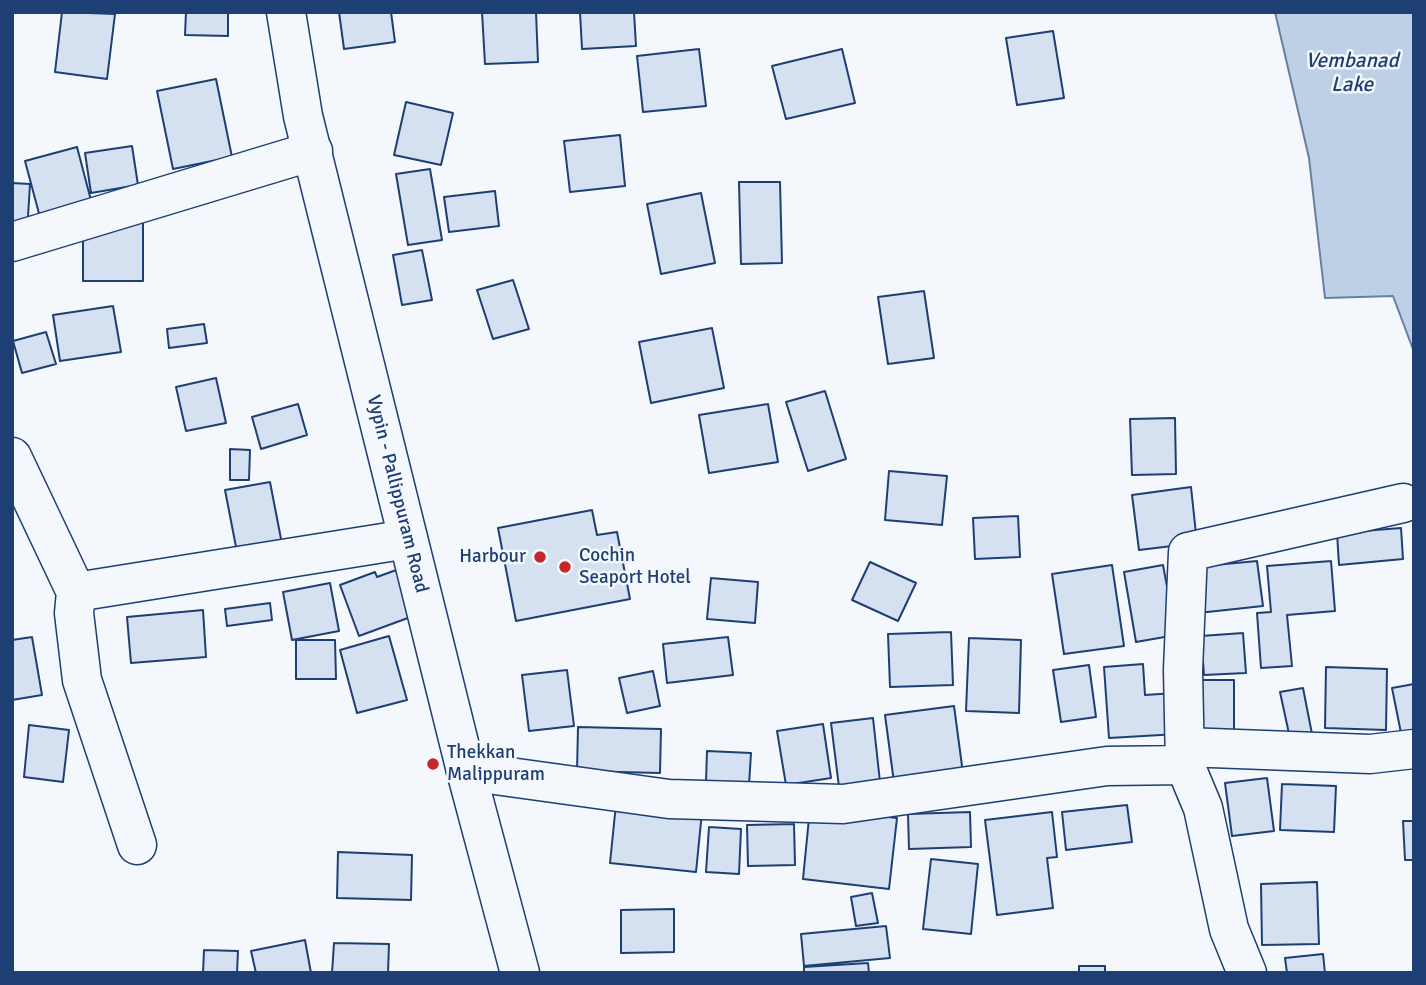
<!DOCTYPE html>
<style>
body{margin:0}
#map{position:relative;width:1426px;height:985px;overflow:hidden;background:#f4f7fb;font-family:Signika,sans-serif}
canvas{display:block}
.frame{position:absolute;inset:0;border:14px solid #1d3f73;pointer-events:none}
</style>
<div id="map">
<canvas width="1426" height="985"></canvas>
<div class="frame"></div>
</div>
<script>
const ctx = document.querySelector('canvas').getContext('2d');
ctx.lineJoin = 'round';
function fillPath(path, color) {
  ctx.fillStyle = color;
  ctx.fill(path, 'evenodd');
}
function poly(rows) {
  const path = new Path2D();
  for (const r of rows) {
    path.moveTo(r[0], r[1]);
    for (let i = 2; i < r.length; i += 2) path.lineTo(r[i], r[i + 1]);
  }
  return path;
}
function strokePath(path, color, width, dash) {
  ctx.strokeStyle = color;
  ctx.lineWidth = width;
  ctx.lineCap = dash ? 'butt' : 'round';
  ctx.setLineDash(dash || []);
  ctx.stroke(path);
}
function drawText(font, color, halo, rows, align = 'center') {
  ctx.font = font + ' Signika,sans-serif';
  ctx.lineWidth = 5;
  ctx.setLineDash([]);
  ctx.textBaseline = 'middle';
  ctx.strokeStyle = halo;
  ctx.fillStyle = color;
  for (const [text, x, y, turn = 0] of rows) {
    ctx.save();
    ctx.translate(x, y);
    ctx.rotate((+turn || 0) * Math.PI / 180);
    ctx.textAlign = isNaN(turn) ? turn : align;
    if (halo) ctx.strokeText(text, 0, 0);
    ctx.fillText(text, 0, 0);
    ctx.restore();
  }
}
const water = poly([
 [1275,12,1414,12,1414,352,1393,296,1325,298,1309,158,1275,12]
]);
fillPath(water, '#bed0e5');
strokePath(water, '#687fa3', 2);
const building = poly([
 [62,12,115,14,107,79,55,72,62,12],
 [186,12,228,12,228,36,185,35,186,12],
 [339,12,391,12,395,42,344,49,339,12],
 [482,12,536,12,538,62,485,64,482,12],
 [580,12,634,12,636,46,582,49,580,12],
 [1053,31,1064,98,1017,105,1006,38,1053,31],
 [699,49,706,106,643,112,637,56,699,49],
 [842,49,855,103,786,119,772,66,842,49],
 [216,79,232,157,173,169,157,91,216,79],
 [406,102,453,113,441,165,394,155,406,102],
 [620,135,625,186,570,192,564,141,620,135],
 [132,146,138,185,91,193,85,153,132,146],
 [77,147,93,208,41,221,25,161,77,147],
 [430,169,442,240,408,245,396,174,430,169],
 [739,182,780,182,782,263,741,264,739,182],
 [12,183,30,184,27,233,12,232,12,183],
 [495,191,499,226,449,232,444,197,495,191],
 [701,193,715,263,661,274,647,204,701,193],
 [143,215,143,281,83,281,83,230,143,215],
 [422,250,432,300,402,305,393,255,422,250],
 [513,280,529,329,493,339,477,290,513,280],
 [924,291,934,358,888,364,878,297,924,291],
 [113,306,121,352,60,361,53,315,113,306],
 [204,324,207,343,169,348,167,329,204,324],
 [712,328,724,388,651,403,639,342,712,328],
 [46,332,56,364,22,373,13,341,46,332],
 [216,378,226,423,186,431,176,387,216,378],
 [825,391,846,459,808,471,786,402,825,391],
 [298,404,307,435,261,449,252,417,298,404],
 [768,404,778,462,709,473,699,415,768,404],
 [1175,418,1176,474,1132,475,1130,419,1175,418],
 [230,449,250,450,249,480,230,480,230,449],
 [889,471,947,476,942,525,885,520,889,471],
 [270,482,282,544,237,552,225,490,270,482],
 [1191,487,1197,543,1139,550,1132,495,1191,487],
 [592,510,597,535,617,532,630,599,516,621,498,528,592,510],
 [1018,516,1020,557,975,559,973,518,1018,516],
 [1401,528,1403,559,1339,565,1337,533,1401,528],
 [1257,561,1263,606,1198,613,1193,567,1257,561],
 [1331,561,1335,611,1287,615,1292,666,1261,668,1257,613,1271,612,1267,566,1331,561],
 [870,562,916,583,898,621,852,600,870,562],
 [1112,565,1124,646,1064,654,1052,574,1112,565],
 [1163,565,1176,635,1136,642,1124,572,1163,565],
 [399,569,416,615,359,636,340,585,375,572,377,577,399,569],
 [711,578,758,582,755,623,707,619,711,578],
 [330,583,339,631,292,640,283,592,330,583],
 [270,603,272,620,227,626,225,609,270,603],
 [203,610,206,657,131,663,127,617,203,610],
 [951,632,953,685,890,687,888,634,951,632],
 [1243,633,1246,673,1204,675,1201,636,1243,633],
 [389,636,407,700,357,713,340,650,389,636],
 [32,637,42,695,12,700,12,640,32,637],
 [728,637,733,675,667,683,663,644,728,637],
 [969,638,1021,640,1019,713,966,711,969,638],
 [296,640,335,640,336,679,296,679,296,640],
 [1143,664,1145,695,1175,693,1178,734,1109,738,1104,667,1143,664],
 [1089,665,1096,717,1061,722,1053,670,1089,665],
 [1326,667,1387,669,1386,730,1325,728,1326,667],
 [567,670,574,726,529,731,522,675,567,670],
 [653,671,660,706,627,713,619,678,653,671],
 [1197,680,1234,680,1234,738,1197,738,1197,680],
 [1414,684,1414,731,1401,733,1392,688,1414,684],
 [1303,688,1313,739,1291,743,1280,692,1303,688],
 [954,706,964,781,895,790,885,715,954,706],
 [873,718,880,782,839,787,831,723,873,718],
 [823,724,831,778,786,785,777,731,823,724],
 [29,725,69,730,63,782,24,777,29,725],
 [578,727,661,729,660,773,577,771,578,727],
 [707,751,751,753,749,785,706,782,707,751],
 [1267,778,1274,831,1232,836,1225,783,1267,778],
 [1282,784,1336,786,1334,832,1280,830,1282,784],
 [616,804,702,812,696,872,610,863,616,804],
 [1127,805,1132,842,1066,850,1062,812,1127,805],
 [810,808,897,818,889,889,803,879,810,808],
 [970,812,971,847,909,849,908,814,970,812],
 [1052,812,1057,857,1047,858,1053,908,997,915,985,820,1052,812],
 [1403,821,1414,821,1414,860,1405,860,1403,821],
 [794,824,795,865,748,866,747,825,794,824],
 [709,827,741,829,739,874,706,872,709,827],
 [338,852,412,855,411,900,337,898,338,852],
 [931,859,978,864,971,934,923,929,931,859],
 [1317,882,1319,944,1262,945,1261,884,1317,882],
 [872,893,878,923,856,926,851,897,872,893],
 [674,909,674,952,621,953,621,910,674,909],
 [886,926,890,958,804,966,801,934,886,926],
 [305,940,311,973,256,973,251,951,305,940],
 [334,943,389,944,388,973,332,973,334,943],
 [204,950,238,951,237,973,203,973,204,950],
 [1323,954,1325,973,1287,973,1285,958,1323,954],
 [868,963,869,973,804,973,804,967,868,963],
 [1079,966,1105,966,1105,973,1079,973,1079,966]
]);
fillPath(building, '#d5e0f0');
strokePath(building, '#1d3f73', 2);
const minor = poly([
 [12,242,313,151],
 [12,457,76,592],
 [1185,747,1370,754,1414,749],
 [466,771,669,799,843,804,1107,766,1185,765],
 [137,845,82,680,74,613,76,592,408,539],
 [1247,973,1229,929,1203,808,1185,765,1183,670,1188,552,1403,503]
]);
const major = poly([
 [286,12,303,116,466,771,520,973]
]);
strokePath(minor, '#1d3f73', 41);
strokePath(major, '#1d3f73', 41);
strokePath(minor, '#f4f7fb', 38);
strokePath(major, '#f4f7fb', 38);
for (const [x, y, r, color] of [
 [540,557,7,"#c62828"],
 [565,567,7,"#c62828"],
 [433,764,7,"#c62828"]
]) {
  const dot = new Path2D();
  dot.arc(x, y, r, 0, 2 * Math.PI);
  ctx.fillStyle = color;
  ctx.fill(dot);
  strokePath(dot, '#f4f7fb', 2.5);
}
drawText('19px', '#1d3f73', '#f4f7fb', [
 ["Vypin - Pallippuram Road",397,494,76]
]);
drawText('19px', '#1d3f73', '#f4f7fb', [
 ["Cochin",579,556],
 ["Seaport Hotel",579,578],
 ["Harbour",526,557,"right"],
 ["Thekkan",447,753],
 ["Malippuram",447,775]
], 'left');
drawText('italic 21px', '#1d3f73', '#f4f7fb', [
 ["Vembanad",1352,61],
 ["Lake",1352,85]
]);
</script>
